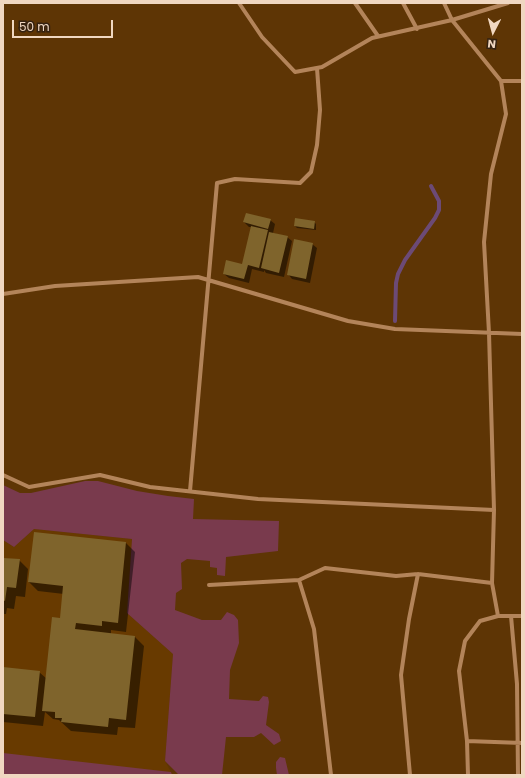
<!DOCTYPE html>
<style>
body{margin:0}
#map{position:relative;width:525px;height:778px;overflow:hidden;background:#5e3505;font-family:Poppins,sans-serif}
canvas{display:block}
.frame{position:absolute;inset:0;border:4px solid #f0d7c1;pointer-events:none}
.north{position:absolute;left:473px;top:12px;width:40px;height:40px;-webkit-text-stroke:3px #352211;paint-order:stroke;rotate:186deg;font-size:11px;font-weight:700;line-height:16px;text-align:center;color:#f0d7c1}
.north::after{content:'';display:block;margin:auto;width:14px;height:18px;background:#f0d7c1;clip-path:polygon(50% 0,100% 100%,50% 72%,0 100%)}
.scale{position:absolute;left:12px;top:20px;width:101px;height:18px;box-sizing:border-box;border:2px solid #f0d7c1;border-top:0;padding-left:5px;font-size:12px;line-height:14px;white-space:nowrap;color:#f0d7c1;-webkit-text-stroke:3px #352211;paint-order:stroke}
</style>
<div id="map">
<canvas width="525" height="778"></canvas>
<div class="frame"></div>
<div class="north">N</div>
<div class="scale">50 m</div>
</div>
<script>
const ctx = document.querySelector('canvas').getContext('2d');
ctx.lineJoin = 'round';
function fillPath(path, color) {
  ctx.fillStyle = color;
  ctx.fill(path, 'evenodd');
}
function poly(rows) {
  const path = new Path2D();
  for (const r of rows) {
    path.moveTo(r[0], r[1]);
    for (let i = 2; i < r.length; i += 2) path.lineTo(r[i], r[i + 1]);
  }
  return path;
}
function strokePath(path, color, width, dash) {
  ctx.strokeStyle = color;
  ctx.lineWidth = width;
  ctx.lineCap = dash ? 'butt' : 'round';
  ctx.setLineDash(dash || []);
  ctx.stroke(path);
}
fillPath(poly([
 [34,529,132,539,127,613,173,654,165,761,171,772,172,775,3,775,3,540,14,547]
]), '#683a00');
fillPath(poly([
 [85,481,98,481,137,491,168,496,194,499,193,519,279,521,278,551,226,557,225,576,217,575,217,568,210,567,210,561,187,559,181,563,182,589,176,593,175,610,202,620,221,620,227,612,234,615,238,620,239,643,230,670,229,699,259,701,263,696,268,697,269,702,266,725,279,734,281,741,274,745,261,733,254,737,226,737,222,775,179,775,165,761,173,654,127,613,132,539,34,529,14,547,3,540,3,485,20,493,31,493],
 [3,753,171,772,172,775,3,775],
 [280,757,285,758,289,775,277,775,276,768,276,762]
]), '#793a4d');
fillPath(poly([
 [270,220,275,224,273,233,287,237,292,241,284,277,266,273,264,270,264,272,252,269,249,283,229,278,224,274,243,265,252,227,249,227,244,222],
 [314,222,316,224,316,230,297,228,295,226],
 [312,244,317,248,310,283,292,279,288,274],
 [126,543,135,552,126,632,111,630,111,634,135,637,144,646,135,728,118,727,117,735,71,731,59,720,53,719,45,712,43,726,3,722,3,668,39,672,47,679,61,619,64,594,38,591,29,582],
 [3,559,19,560,28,569,25,597,16,596,14,609,7,608,6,614,3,614]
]), '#0007');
strokePath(poly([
 [395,321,396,283,398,274,405,260,435,218,439,210,439,201,431,186]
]), '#6c4a76', 4);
fillPath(poly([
 [246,213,271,219,268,229,243,222],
 [295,218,315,221,314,229,294,226],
 [251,226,268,230,259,268,248,265,244,279,223,274,226,260,242,264],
 [269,232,288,236,279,273,261,268],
 [294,239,313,243,306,279,287,275],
 [34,532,126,542,118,623,102,621,102,626,76,623,75,629,135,636,126,720,109,718,108,727,61,722,62,718,55,718,55,712,42,711,52,617,60,618,63,586,28,582],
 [3,558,20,559,16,588,7,587,5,601,3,600],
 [3,667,40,671,35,717,3,714]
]), '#7f642c');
strokePath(poly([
 [239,3,262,37,295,72,322,67,372,38,452,20,508,3],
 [355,3,378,36],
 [403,3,417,29],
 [444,3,452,20,501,81,506,114,491,174,484,242,489,333,494,510,492,583,498,616,522,616],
 [501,81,522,81],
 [3,294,55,286,198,277,348,321,395,329,522,334],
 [3,475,29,487,100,475,150,487,258,499,494,510],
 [190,491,217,183,235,179,300,183,311,172,317,145,320,110,317,68],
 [209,585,299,580],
 [511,616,517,684,518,775],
 [467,741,522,743],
 [331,775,314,629,299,580,325,568,396,576,418,574,492,583],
 [410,775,401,675,409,619,418,574],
 [468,775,467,741,459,671,465,641,480,621,498,616]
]), '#b3845a', 4);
</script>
